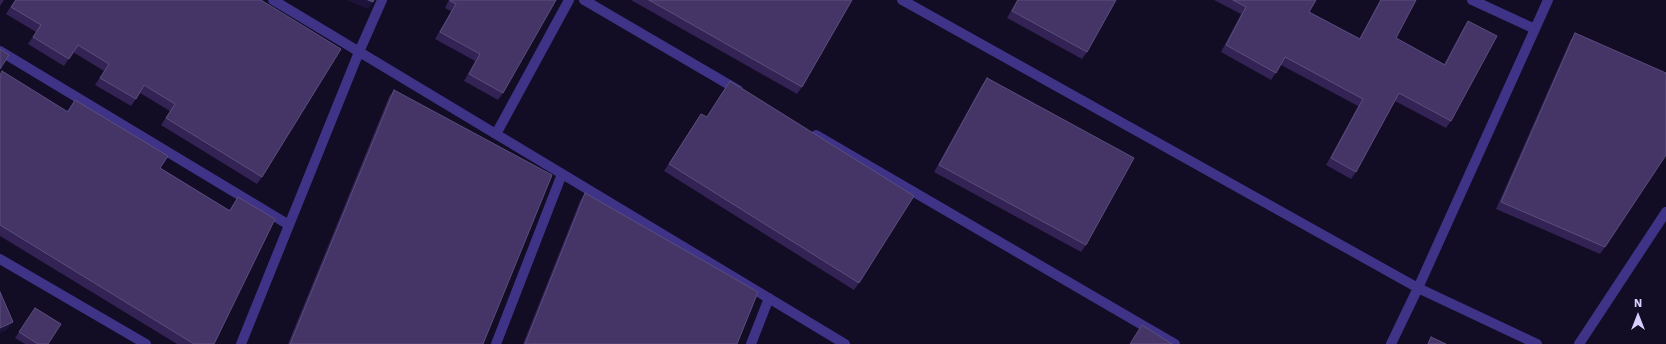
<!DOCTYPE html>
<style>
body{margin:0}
#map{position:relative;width:1666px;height:344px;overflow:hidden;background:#120c24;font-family:"Work Sans",sans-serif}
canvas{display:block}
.north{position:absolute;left:1618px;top:296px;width:40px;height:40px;-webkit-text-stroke:3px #120c24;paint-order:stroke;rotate:0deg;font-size:11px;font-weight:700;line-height:16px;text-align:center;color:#d9cfff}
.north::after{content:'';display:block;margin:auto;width:14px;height:18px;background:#d9cfff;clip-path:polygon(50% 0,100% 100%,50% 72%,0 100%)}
</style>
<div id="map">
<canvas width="1666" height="344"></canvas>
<div class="north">N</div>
</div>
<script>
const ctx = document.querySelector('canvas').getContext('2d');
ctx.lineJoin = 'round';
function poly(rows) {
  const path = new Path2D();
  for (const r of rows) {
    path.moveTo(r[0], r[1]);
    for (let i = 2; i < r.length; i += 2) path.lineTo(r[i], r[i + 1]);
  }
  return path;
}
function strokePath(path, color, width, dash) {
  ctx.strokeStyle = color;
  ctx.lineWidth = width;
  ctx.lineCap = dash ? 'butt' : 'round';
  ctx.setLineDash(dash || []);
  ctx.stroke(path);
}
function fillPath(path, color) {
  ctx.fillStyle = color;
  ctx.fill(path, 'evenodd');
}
strokePath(poly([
 [273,0,845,344],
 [584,0,738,90],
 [902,0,1418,288,1537,344],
 [1472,0,1535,29,1548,0],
 [0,51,289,225],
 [496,134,569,0],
 [816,135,1175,344],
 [0,259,146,344],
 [241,344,359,52,382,0],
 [496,344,562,174],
 [751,344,769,298],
 [1391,344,1418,288,1535,29],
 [1579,344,1666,212]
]), '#3e3387', 10);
fillPath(poly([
 [0,0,4,0,0,6],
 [15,0,261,0,262,177,257,184,161,125,170,111,140,93,131,106,95,85,104,71,73,52,64,66,28,44,36,32,6,14],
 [449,0,556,0,503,93,498,100,464,81,475,61,435,39,451,11,445,8],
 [631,0,852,0,802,87,797,94],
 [1017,0,1116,0,1087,52,1082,59,1007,18],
 [1214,0,1316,0,1309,12,1359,39,1380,0,1416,0,1396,38,1444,64,1463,29,1468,21,1451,121,1446,128,1395,101,1356,172,1351,179,1326,165,1358,106,1281,65,1271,80,1221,52,1241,14],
 [1575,33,1605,247,1600,254,1496,209,1570,41],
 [0,75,67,111,75,100,160,168,229,210,238,197,214,344,177,344,0,236],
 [987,78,1086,245,1081,252,934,172,982,85],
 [730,81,859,283,854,290,664,171,701,114,706,117],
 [394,90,483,344,288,344,389,97],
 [585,193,737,344,523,344,580,201],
 [35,308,48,344,25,344,15,338]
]), '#322354');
fillPath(poly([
 [346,0,368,0,373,2,368,9],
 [13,322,7,330,0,333,0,328]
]), '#1d1239');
const building = poly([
 [16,0,261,0,341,49,262,177,166,118,175,104,144,85,136,99,100,78,109,64,78,45,69,59,33,37,41,25,11,7,16,0],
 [368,0,374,0,373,2,368,0],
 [450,0,556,0,503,93,469,74,480,54,440,32,456,4,450,1,450,0],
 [649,0,852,0,802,87,649,0],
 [1018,0,1116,0,1087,52,1012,11,1018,0],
 [1233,0,1316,0,1309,12,1360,39,1381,0,1416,0,1396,38,1445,65,1468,21,1497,36,1451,121,1399,93,1356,172,1331,158,1363,99,1285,57,1276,73,1226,45,1246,7,1233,0],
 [1575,33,1666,73,1666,155,1605,247,1501,202,1575,33],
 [0,49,9,55,0,69,0,49],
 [2,71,68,112,75,100,168,156,160,168,230,211,238,197,275,219,214,344,194,344,0,225,0,75,2,71],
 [987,78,1134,158,1086,245,939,165,987,78],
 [730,81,914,196,859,283,669,164,701,114,707,117,730,81],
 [394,90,552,175,483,344,290,344,394,90],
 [585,193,758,292,737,344,525,344,585,193],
 [0,292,13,322,0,328,0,292],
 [35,308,61,324,48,344,38,344,19,332,35,308],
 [1142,325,1172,344,1130,344,1142,325],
 [1431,337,1446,344,1428,344,1431,337]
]);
fillPath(building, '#443566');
strokePath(building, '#5b4e7e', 1);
</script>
